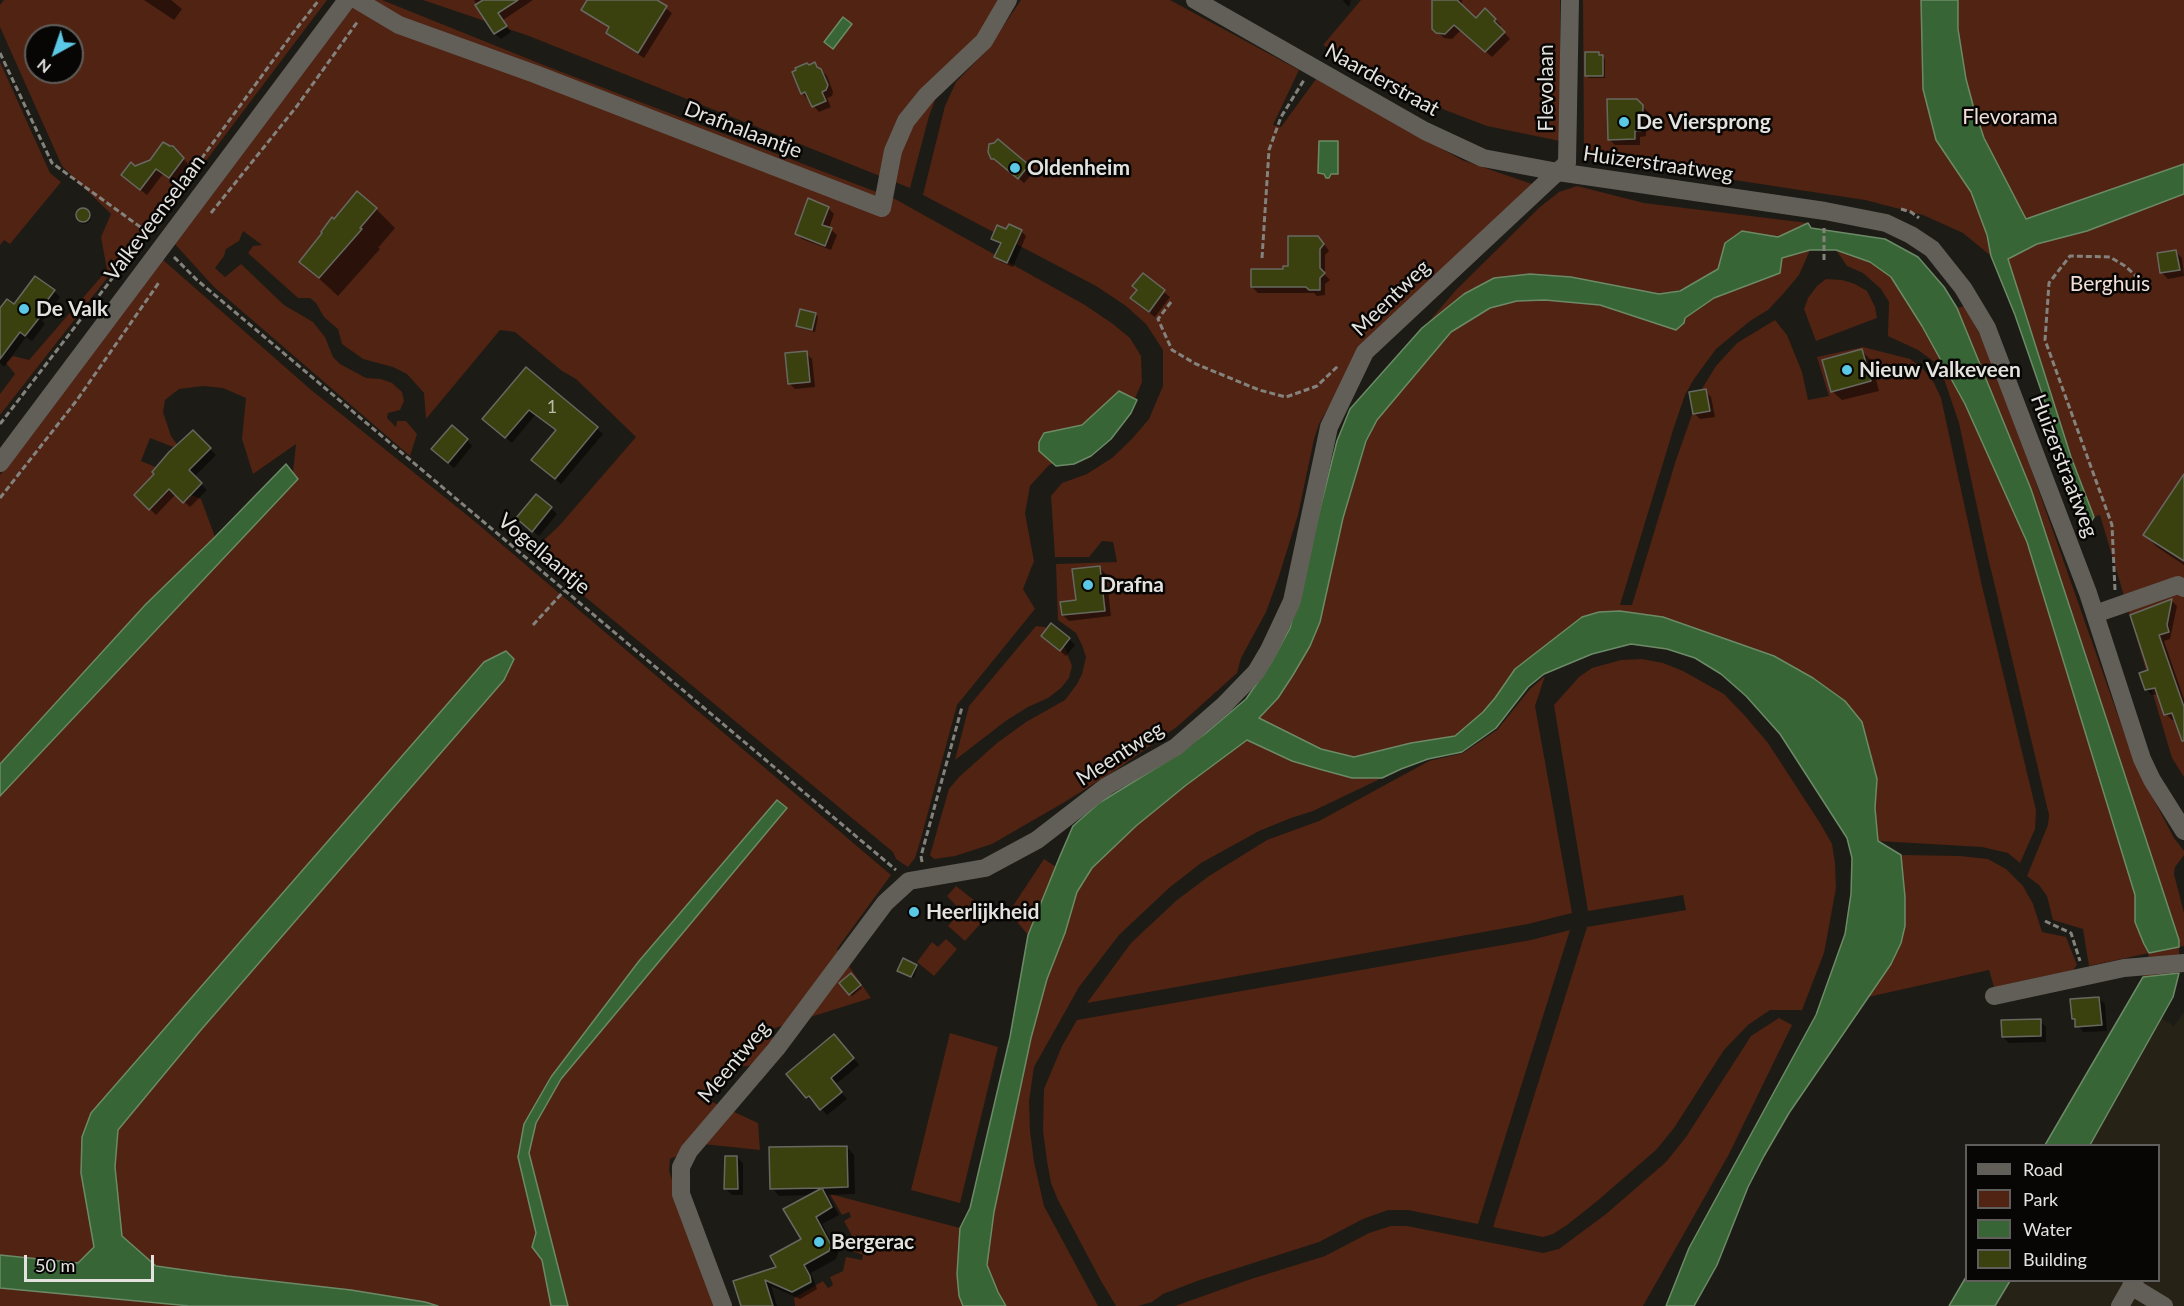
<!DOCTYPE html>
<style>
body{margin:0}
#map{position:relative;width:2184px;height:1306px;overflow:hidden;background:#1d1b15;font-family:Lato,sans-serif}
canvas{display:block}
.legend{position:absolute;left:1965px;top:1144px;width:195px;height:138px;box-sizing:border-box;background:#070604;border:2px solid #5f5e5b;margin:0;padding:8px 10px;list-style:none;font-size:18px;color:#e4e2de}
.legend li{display:flex;align-items:center;gap:12px;height:30px}
.legend b{width:30px;border:2px solid #5f5e5b}
.north{position:absolute;left:24px;top:24px;width:60px;height:60px;box-sizing:border-box;background:#070604;border:2px solid #5f5e5b;border-radius:50%;rotate:220deg;font-size:16px;font-weight:700;line-height:24px;text-align:center;color:#e4e2de}
.north::after{content:'';display:block;margin:auto;width:21px;height:27px;background:#5bc8e6;clip-path:polygon(50% 0,100% 100%,50% 72%,0 100%)}
.scale{position:absolute;left:24px;top:1255px;width:130px;height:27px;box-sizing:border-box;border:3px solid #e4e2de;border-top:0;padding-left:8px;font-size:18px;line-height:21px;white-space:nowrap;color:#e4e2de;-webkit-text-stroke:4px #070604;paint-order:stroke}
</style>
<div id="map">
<canvas width="2184" height="1306"></canvas>
<ul class="legend">
<li><b style="height:8px;background:#625f58"></b>Road</li>
<li><b style="height:16px;background:#502313"></b>Park</li>
<li><b style="height:16px;background:#386535"></b>Water</li>
<li><b style="height:16px;background:#3a410f"></b>Building</li>
</ul>
<div class="north">N</div>
<div class="scale">50 m</div>
</div>
<script>
const ctx = document.querySelector('canvas').getContext('2d');
ctx.lineJoin = 'round';
function fillPath(path, color) {
  ctx.fillStyle = color;
  ctx.fill(path, 'evenodd');
}
function poly(rows) {
  const path = new Path2D();
  for (const r of rows) {
    if (r.length === 3) {
      path.moveTo(r[0] + r[2], r[1]);
      path.arc(r[0], r[1], r[2], 0, 2 * Math.PI);
      continue;
    }
    path.moveTo(r[0], r[1]);
    for (let i = 2; i < r.length; i += 2) path.lineTo(r[i], r[i + 1]);
  }
  return path;
}
function strokePath(path, color, width, dash) {
  ctx.strokeStyle = color;
  ctx.lineWidth = width;
  ctx.lineCap = dash ? 'butt' : 'round';
  ctx.setLineDash(dash || []);
  ctx.stroke(path);
}
function drawText(font, color, halo, rows, align = 'center') {
  ctx.font = font + ' Lato,sans-serif';
  ctx.lineWidth = 5;
  ctx.setLineDash([]);
  ctx.textBaseline = 'middle';
  ctx.strokeStyle = halo;
  ctx.fillStyle = color;
  for (const [text, x, y, turn = 0] of rows) {
    ctx.save();
    ctx.translate(x, y);
    ctx.rotate((+turn || 0) * Math.PI / 180);
    ctx.textAlign = isNaN(turn) ? turn : align;
    if (halo) ctx.strokeText(text, 0, 0);
    ctx.fillText(text, 0, 0);
    ctx.restore();
  }
}
fillPath(poly([
 [2184,1012,2184,1306,1995,1306,2010,1281,2158,1280,2158,1146,2090,1145,2161,1018,2174,1026]
]), '#262216');
fillPath(poly([
 [4,0,327,0,202,166,169,199,0,415,0,394,15,374,6,363,13,356,29,360,107,270,101,237,111,214,62,166,0,27,0,5],
 [36,36,72,36,72,72,36,72],
 [348,0,382,0,551,68,895,199,1085,305,1113,324,1130,338,1141,356,1142,382,1131,408,1077,455,1049,465,1030,486,1025,513,1034,561,1023,589,1035,609,957,705,920,842,915,858,908,867,896,859,893,852,531,552,559,526,636,437,576,379,562,371,515,332,500,330,426,419,424,393,407,374,393,367,363,359,342,344,338,329,324,317,316,303,310,298,298,298,248,253,253,246,262,245,243,231,239,241,226,249,224,256,215,268,225,277,241,264,284,305,313,322,325,337,333,357,340,364,366,378,381,379,392,383,402,392,404,401,400,410,388,413,387,418,396,427,397,421,406,421,417,434,410,456,214,287,173,242],
 [423,0,1003,0,996,13,942,82,929,116,910,188,529,36],
 [1021,0,1170,0,1299,70,1273,125,1281,127,1316,79,1462,160,1532,184,1496,218,1340,387,1319,424,1314,439,1298,515,1279,576,1266,612,1241,658,1237,673,1178,726,1119,768,1063,803,992,844,955,856,934,859,930,855,949,789,959,777,997,743,1026,722,1065,700,1077,684,1082,674,1086,657,1082,645,1076,633,1058,620,1056,564,1117,562,1113,542,1102,541,1089,557,1055,557,1051,496,1062,483,1087,474,1112,458,1131,440,1149,419,1163,386,1163,350,1146,324,1126,306,1096,286,923,195,945,106,956,82,987,50],
 [1361,0,1560,0,1560,141,1487,126,1445,110,1323,45],
 [1583,0,2184,0,2184,777,2172,758,2100,515,2094,517,2071,457,2008,258,2022,251,1985,231,1991,256,1963,233,1923,215,1865,200,1584,157],
 [0,62,50,173,61,182,10,244,4,240,0,245],
 [1577,186,1644,203,1808,223,1778,237,1742,231,1725,243,1718,269,1680,290,1659,294,1570,277,1530,274,1494,278,1464,294,1426,325,1456,290,1540,207,1559,192],
 [1810,250,1799,275,1783,294,1768,310,1750,321,1716,349,1694,379,1685,395,1674,427,1620,605,1632,605,1676,460,1700,392,1716,366,1737,343,1775,320,1787,335,1802,372,1808,400,1829,396,1817,357,1863,347,1910,359,1923,369,1934,383,1941,398,1982,586,2036,810,2035,829,2020,863,2008,853,1982,847,1878,841,1875,808,1877,779,1862,722,1845,701,1813,678,1774,656,1663,617,1620,611,1599,612,1495,698,1483,712,1455,736,1411,743,1354,757,1321,749,1258,718,1278,698,1293,675,1310,646,1320,622,1343,518,1367,441,1377,420,1451,332,1490,308,1517,301,1545,300,1600,305,1650,322,1685,318,1714,298,1779,273,1782,258],
 [1836,250,1870,262,1891,277,1922,326,1965,404,2027,542,2179,940,2031,489,1957,308,1965,306,1992,358,2135,764,2174,838,2184,851,2184,855,2175,867,2174,874,2184,913,2184,946,2179,947,2179,973,2143,977,2149,953,2089,966,2083,929,2053,920,2047,896,2039,885,2027,876,2048,825,2049,815,1987,553,1959,423,1943,376,1936,363,1918,350,1888,336,1889,302,1881,289,1863,273,1847,266],
 [162,259,310,389,473,520,891,875,837,949,871,998,772,1029,774,1061,741,1067,718,1081,706,1099,758,1123,760,1150,703,1144,670,1159,669,1171,716,1306,568,1306,529,1153,536,1123,561,1079,787,808,777,800,639,961,551,1077,524,1124,518,1157,537,1233,532,1247,542,1260,551,1306,438,1306,425,1302,156,1266,122,1236,115,1167,118,1130,200,1031,504,680,506,652,81,1173,94,1246,78,1263,0,1255,0,796,298,479,293,472,296,444,253,474,242,439,246,398,223,388,203,386,179,389,165,400,163,412,171,436,181,450,150,438,141,461,175,475,171,487,201,499,215,537,146,604,0,764,0,475],
 [1826,279,1842,280,1855,284,1867,291,1875,307,1877,318,1816,341,1804,309,1808,298,1817,286],
 [1036,626,1045,627,1063,643,1072,666,1069,678,1061,688,1048,698,1028,707,1007,720,955,760,969,706],
 [1642,659,1663,663,1683,671,1724,694,1746,717,1768,743,1820,823,1832,844,1835,863,1836,888,1824,953,1802,1010,1770,1010,1748,1025,1724,1050,1674,1128,1656,1150,1596,1202,1567,1225,1553,1234,1543,1237,1493,1227,1587,927,1686,910,1683,895,1588,911,1554,705,1579,677,1592,668,1621,660],
 [1545,676,1535,706,1572,913,1528,924,1087,1003,1131,943,1177,900,1209,876,1267,840,1319,821,1429,761,1463,753,1497,730,1530,689],
 [1247,740,1352,778,1382,778,1313,811,1291,818,1259,831,1201,863,1169,888,1119,935,1079,987,1034,1067,1029,1101,1030,1131,1034,1162,1044,1206,1098,1306,1006,1306,998,1292,987,1265,994,1212,1031,1038,1047,979,1065,933,1077,892,1092,868,1136,826,1185,786],
 [1901,855,1960,856,1988,859,2006,869,2023,886,2033,904,2042,932,2066,937,2077,965,2073,970,1994,987,1989,970,1868,997,1891,964,1901,943,1905,926,1905,897],
 [1044,859,1056,867,1028,935,1009,912],
 [956,886,990,913,965,941,948,926,961,911,947,896],
 [1570,930,1478,1224,1408,1210,1388,1210,1363,1219,1319,1242,1200,1280,1163,1294,1152,1302,1138,1306,1116,1306,1101,1281,1058,1200,1051,1183,1047,1161,1043,1131,1044,1089,1062,1046,1077,1020,1531,940],
 [946,939,957,949,934,976,917,962,932,942,938,947],
 [1779,1018,1792,1025,1729,1154,1643,1306,1175,1306,1251,1279,1325,1256,1369,1233,1391,1226,1407,1226,1543,1253,1559,1249,1606,1214,1666,1162,1686,1137,1751,1036],
 [950,1033,998,1047,960,1203,911,1190],
 [830,1194,960,1228,957,1274,959,1295,963,1306,795,1306,794,1298,823,1281,828,1288,833,1285,830,1277,843,1271,846,1257,862,1260,863,1255,847,1249,851,1234,844,1221,851,1217,849,1212,842,1215],
 [0,1288,114,1297,190,1306,0,1306]
]), '#502313');
const water = poly([
 [1921,0,1958,0,1958,29,1966,79,1973,105,1984,138,2026,219,2184,164,2184,194,2087,231,2037,244,2008,259,2071,457,2094,517,2088,526,2015,315,1991,256,1987,235,1971,192,1936,140,1923,89,1921,0],
 [843,17,852,24,833,49,824,42,843,17],
 [1319,141,1338,141,1338,174,1331,174,1329,178,1326,178,1324,174,1318,173,1319,141],
 [1808,223,1811,228,1885,239,1918,257,1944,287,1957,308,2031,489,2179,940,2179,947,2149,953,2144,944,2135,922,2135,895,2027,542,1965,404,1922,326,1891,277,1870,262,1836,250,1810,250,1782,258,1780,273,1714,298,1685,318,1684,323,1676,330,1600,305,1545,300,1517,301,1490,308,1451,332,1377,420,1366,441,1343,518,1320,622,1310,646,1293,675,1278,698,1259,718,1321,749,1354,757,1411,743,1455,736,1483,712,1495,698,1515,669,1582,617,1599,612,1620,611,1663,617,1774,656,1813,678,1845,701,1862,722,1877,779,1875,808,1878,841,1901,855,1905,897,1905,926,1901,943,1891,964,1789,1113,1764,1156,1748,1187,1717,1265,1694,1306,1666,1306,1689,1248,1816,1015,1845,934,1851,894,1852,858,1847,838,1780,734,1746,696,1721,674,1695,658,1667,649,1631,644,1592,654,1544,674,1528,687,1496,728,1462,752,1428,759,1401,769,1382,778,1352,778,1319,769,1292,761,1247,740,1185,786,1136,826,1092,868,1077,892,1065,933,1047,979,1031,1038,994,1212,987,1265,998,1292,1006,1306,963,1306,959,1296,957,1274,960,1228,970,1208,1010,1037,1028,935,1060,856,1073,826,1099,803,1172,758,1206,733,1246,699,1271,663,1290,628,1337,441,1350,409,1422,328,1464,294,1494,278,1530,274,1571,277,1659,294,1680,291,1718,269,1725,243,1742,231,1778,237,1808,223],
 [1119,391,1137,400,1131,413,1111,439,1091,456,1074,464,1056,466,1039,451,1039,442,1044,433,1082,425,1119,391],
 [286,464,298,479,0,796,0,764,146,604,215,537,286,464],
 [506,651,514,659,504,680,200,1031,118,1130,115,1167,122,1236,156,1266,227,1276,351,1290,425,1302,438,1306,190,1306,0,1288,0,1255,78,1263,94,1247,81,1173,82,1137,91,1113,484,662,506,651],
 [777,800,787,808,561,1079,536,1123,529,1153,568,1306,551,1306,542,1260,532,1247,536,1233,518,1157,524,1124,551,1077,639,961,777,800],
 [2179,973,2173,997,2090,1145,2045,1145,2143,977,2179,973],
 [1966,1277,1966,1280,2010,1281,1995,1306,1949,1306,1966,1277]
]);
fillPath(water, '#386535');
strokePath(water, '#6c8a68', 1.5);
fillPath(poly([
 [144,0,171,0,182,9,174,20],
 [474,0,533,0,503,20,511,32,501,39,495,34],
 [588,0,654,0,672,13,644,58,614,39,608,33,610,29,583,9],
 [1343,0,1351,0,1349,7,1344,2],
 [1434,0,1462,0,1462,7,1476,20,1485,10,1501,25,1499,27,1510,39,1492,57,1461,30,1452,39,1444,38,1434,28],
 [1599,53,1605,59,1605,78,1589,78,1586,75],
 [815,64,827,76,833,92,832,96,827,98,831,107,819,112,802,93],
 [1637,101,1649,113,1649,118,1646,120,1646,136,1640,137,1640,145,1615,145,1609,139],
 [998,141,1034,172,1024,183,994,157,994,160,992,158,989,151,990,145,995,145],
 [173,148,189,165,175,183,163,174,147,195,129,181,151,161],
 [828,208,834,214,829,228,837,235,831,250,802,239,796,233],
 [376,209,395,228,378,248,380,249,338,296,301,262],
 [84,217,7],
 [1007,231,1021,231,1026,236,1013,267,1001,262,996,257,1001,245,993,239],
 [1324,244,1329,251,1325,255,1325,275,1330,280,1325,284,1325,295,1317,296,1314,293,1258,293,1252,287,1284,271],
 [2176,252,2182,258,2184,276,2168,279,2162,273],
 [1143,275,1170,297,1155,317,1138,304,1138,290],
 [54,291,60,297,42,321,45,324,32,341,26,337,4,367,0,363,0,323],
 [801,311,816,315,818,317,815,332,800,328,797,325],
 [1862,351,1871,360,1879,391,1842,400,1832,391],
 [806,353,812,359,815,387,795,389,789,383],
 [526,369,603,434,561,484,539,466,557,431,536,414,512,443,490,425],
 [1705,391,1711,397,1715,417,1700,419,1694,413],
 [193,432,216,455,194,477,207,490,190,507,176,494,156,515,136,495],
 [467,440,472,446,454,468,439,455],
 [2184,476,2184,565,2157,547,2145,535],
 [536,496,557,514,539,536,524,524],
 [1100,568,1106,574,1111,616,1069,621,1063,615,1077,602],
 [2172,601,2177,606,2170,639,2164,641,2184,699,2184,719,2172,720,2166,714,2159,694,2152,695,2146,689,2150,671,2132,616],
 [1069,639,1075,645,1066,656,1049,642],
 [914,965,917,968,914,978,899,970],
 [850,975,862,988,852,996,841,983],
 [2099,998,2105,1004,2107,1031,2083,1032,2073,1018],
 [2040,1021,2046,1027,2046,1042,2009,1043,2003,1037],
 [840,1042,859,1065,835,1085,847,1099,827,1115,815,1102,813,1103,808,1097,788,1074],
 [847,1147,854,1155,855,1194,828,1195,839,1215,822,1224,838,1253,836,1259,811,1273,817,1289,800,1299,771,1286,777,1306,743,1306,735,1282,778,1268,803,1239,812,1195,779,1196,772,1188],
 [737,1157,743,1163,743,1195,732,1195,726,1189]
]), '#0007');
const building = poly([
 [483,0,518,0,498,13,507,26,494,34,475,5,483,0],
 [587,0,657,0,667,6,638,53,606,33,609,27,581,10,587,0],
 [1432,0,1457,0,1476,18,1485,8,1496,19,1494,21,1505,32,1485,52,1454,25,1445,34,1436,33,1432,29,1432,0],
 [1585,52,1599,52,1599,55,1603,55,1603,76,1585,76,1585,52],
 [815,62,817,67,821,69,828,85,826,90,822,92,826,101,812,107,805,92,801,94,792,72,796,70,795,68,807,63,809,65,815,62],
 [1607,99,1637,99,1643,105,1643,111,1641,114,1641,131,1635,131,1635,139,1608,140,1607,99],
 [998,139,1029,165,1018,179,994,159,991,159,988,152,989,144,994,143,998,139],
 [163,142,170,146,173,146,184,158,169,178,156,169,140,190,121,175,131,162,135,166,150,160,163,142],
 [357,191,377,208,360,228,362,229,319,278,299,262,322,233,321,232,332,217,334,219,357,191],
 [808,198,829,207,822,225,832,228,825,246,795,234,808,198],
 [83,215,7],
 [1009,224,1022,230,1007,263,994,257,1001,243,991,239,997,225,1006,229,1009,224],
 [1288,236,1318,236,1324,244,1320,249,1320,268,1325,273,1320,278,1320,290,1309,290,1306,287,1251,287,1251,269,1283,269,1283,266,1288,266,1288,236],
 [2176,250,2180,270,2160,273,2157,253,2176,250],
 [1143,273,1165,290,1149,312,1130,298,1137,290,1132,286,1143,273],
 [35,276,55,290,37,314,40,317,25,336,20,332,0,359,0,308,7,299,14,304,35,276],
 [800,309,816,313,812,330,796,326,800,309],
 [1862,349,1871,381,1831,392,1822,360,1862,349],
 [807,351,810,382,788,384,785,353,807,351],
 [526,367,598,427,555,479,531,460,556,430,529,410,505,438,482,419,526,367],
 [1706,389,1710,411,1693,414,1689,392,1706,389],
 [452,425,468,439,448,463,431,449,452,425],
 [193,430,211,448,189,470,202,483,183,503,169,489,149,510,134,495,154,474,152,472,169,452,193,430],
 [2184,474,2184,561,2143,535,2184,474],
 [536,494,552,507,532,532,516,518,536,494],
 [1100,566,1105,611,1062,615,1060,602,1076,600,1072,569,1100,566],
 [2172,599,2167,625,2169,632,2159,635,2184,707,2184,741,2182,741,2172,713,2164,715,2155,688,2145,690,2139,673,2148,670,2130,615,2172,599],
 [1051,623,1070,638,1060,651,1041,636,1051,623],
 [903,958,917,965,911,977,897,971,903,958],
 [851,973,861,985,849,995,839,983,851,973],
 [2099,997,2102,1025,2075,1027,2075,1019,2072,1019,2070,999,2099,997],
 [2041,1019,2041,1036,2002,1037,2001,1020,2041,1019],
 [834,1034,854,1058,831,1078,842,1092,820,1110,809,1096,806,1098,786,1074,834,1034],
 [847,1146,848,1187,822,1188,832,1207,816,1217,831,1245,829,1251,804,1265,810,1276,811,1282,792,1292,765,1280,773,1306,741,1306,733,1281,776,1267,770,1256,801,1239,783,1209,822,1188,770,1189,769,1147,847,1146],
 [725,1156,737,1156,738,1189,724,1189,725,1156]
]);
fillPath(building, '#3a410f');
strokePath(building, '#676961', 1.5);
strokePath(poly([
 [0,53,52,163,150,234],
 [1901,209,1911,212,1919,218],
 [211,213,297,106,358,21],
 [174,257,197,280,896,870],
 [1262,258,1269,150,1281,117,1304,80],
 [1824,260,1824,228],
 [1171,302,1158,319,1172,350,1196,364,1259,390,1286,397,1317,386,1338,366],
 [0,424,148,232,293,33,319,0],
 [0,498,77,400,160,281],
 [2115,590,2112,525,2045,340,2049,283,2070,256,2110,257,2125,266,2146,285],
 [533,625,564,591],
 [922,862,921,856,962,707],
 [2045,921,2071,933,2080,961]
]), '#84827d', 3, [6, 3]);
strokePath(poly([
 [357,0,399,25,535,74,882,208,893,151,906,121,927,95,984,41,1008,0],
 [1195,0,1425,131,1483,158,1558,172,1825,211,1886,223,1911,235,1932,249,1963,288,1987,328,2088,593,2142,759,2152,780,2184,831],
 [0,463,347,0],
 [2095,614,2178,585,2184,588],
 [1994,996,2124,968,2184,963],
 [2131,1286,2164,1306],
 [723,1306,681,1194,681,1167,689,1151,776,1049,885,903,909,881,985,868,1037,840,1107,786,1176,747,1224,705,1256,672,1269,650,1292,601,1329,427,1365,352,1567,163,1570,0],
 [2120,1306,2135,1280]
]), '#625f58', 18);
for (const [x, y, r, color] of [
 [1624,122,6,"#5bc8e6"],
 [1015,168,6,"#5bc8e6"],
 [24,309,6,"#5bc8e6"],
 [1847,370,6,"#5bc8e6"],
 [1088,585,6,"#5bc8e6"],
 [914,912,6,"#5bc8e6"],
 [819,1242,6,"#5bc8e6"]
]) {
  const dot = new Path2D();
  dot.arc(x, y, r, 0, 2 * Math.PI);
  ctx.fillStyle = color;
  ctx.fill(dot);
  strokePath(dot, '#070604', 2);
}
drawText('18px', '#babaaa', null, [
 ["1",552,407]
]);
drawText('21px', '#e4e2de', '#070604', [
 ["Naarderstraat",1382,80,29],
 ["Flevolaan",1546,88,-90],
 ["Drafnalaantje",743,130,21],
 ["Huizerstraatweg",1658,164,8],
 ["Valkeveenselaan",155,218,-53],
 ["Meentweg",1391,298,-44],
 ["Huizerstraatweg",2064,466,69],
 ["Vogellaantje",544,554,40],
 ["Meentweg",1120,754,-33],
 ["Meentweg",734,1062,-50]
]);
drawText('21px', '#f1ded7', '#070604', [
 ["Flevorama",2010,117],
 ["Berghuis",2110,284]
]);
drawText('bold 21px', '#e4e2de', '#070604', [
 ["De Viersprong",1636,122],
 ["Oldenheim",1027,168],
 ["De Valk",36,309],
 ["Nieuw Valkeveen",1859,370],
 ["Drafna",1100,585],
 ["Heerlijkheid",926,912],
 ["Bergerac",831,1242]
], 'left');
</script>
